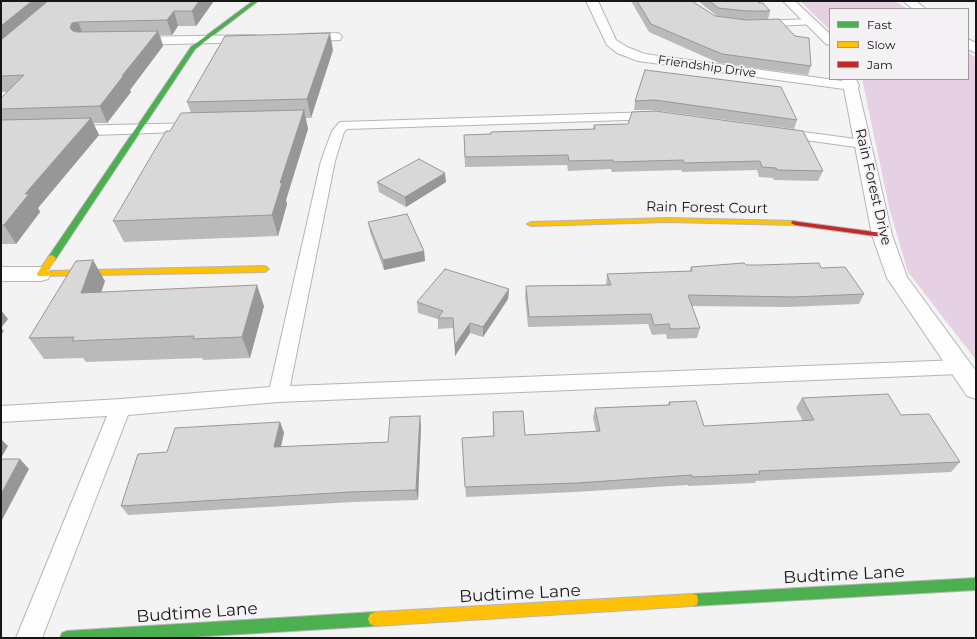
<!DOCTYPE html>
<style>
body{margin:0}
#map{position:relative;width:977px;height:639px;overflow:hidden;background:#f4f3f4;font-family:Montserrat,sans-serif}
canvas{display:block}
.frame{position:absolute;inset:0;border:2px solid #171617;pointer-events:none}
.legend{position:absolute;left:829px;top:8px;width:140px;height:72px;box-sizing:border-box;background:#f5f2f5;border:1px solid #9c9a9c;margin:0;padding:5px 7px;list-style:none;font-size:12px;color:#171617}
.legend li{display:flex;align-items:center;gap:8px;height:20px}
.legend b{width:20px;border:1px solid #9c9a9c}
</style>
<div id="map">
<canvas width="977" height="639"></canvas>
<div class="frame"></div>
<ul class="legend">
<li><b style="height:5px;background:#4caf50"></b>Fast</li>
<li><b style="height:5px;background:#ffc107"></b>Slow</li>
<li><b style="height:5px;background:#c62828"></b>Jam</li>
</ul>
</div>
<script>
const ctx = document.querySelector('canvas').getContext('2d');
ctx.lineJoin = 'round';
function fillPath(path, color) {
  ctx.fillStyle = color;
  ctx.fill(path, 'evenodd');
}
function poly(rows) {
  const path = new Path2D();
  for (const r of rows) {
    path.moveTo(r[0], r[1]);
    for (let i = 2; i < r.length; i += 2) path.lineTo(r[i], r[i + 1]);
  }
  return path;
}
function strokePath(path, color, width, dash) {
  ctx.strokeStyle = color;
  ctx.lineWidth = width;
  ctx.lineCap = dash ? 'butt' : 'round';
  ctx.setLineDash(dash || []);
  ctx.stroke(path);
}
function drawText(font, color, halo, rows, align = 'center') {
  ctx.font = font + ' Montserrat,sans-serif';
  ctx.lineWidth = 4;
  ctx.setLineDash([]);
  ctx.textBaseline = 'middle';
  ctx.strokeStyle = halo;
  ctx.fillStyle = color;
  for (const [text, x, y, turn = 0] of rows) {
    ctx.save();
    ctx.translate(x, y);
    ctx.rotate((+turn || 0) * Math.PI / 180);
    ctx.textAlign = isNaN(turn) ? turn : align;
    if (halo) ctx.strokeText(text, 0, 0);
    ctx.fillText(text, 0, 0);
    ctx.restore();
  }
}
fillPath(poly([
 [800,1,896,1,907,9,830,9,830,30],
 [968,52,976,58,976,360,908,272,890,211,862,79,968,79]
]), '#e5d0e4');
const lane = poly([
 [812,19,817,22,815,24,758,27,753,24,758,21,812,19],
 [654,112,658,113,660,116,658,119,347,129,344,132,335,161,290,386,960,360,967,362,970,367,967,372,960,374,278,402,128,415,42,638,16,638,107,416,1,422,1,406,121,399,270,387,321,161,332,131,340,122,654,112],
 [781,129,863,140,868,141,870,144,868,147,863,148,776,136,775,133,776,130,781,129]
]);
const street = poly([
 [586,1,598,1,616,40,627,47,645,54,842,81,842,79,856,79,859,86,858,88,892,235,907,277,976,371,976,399,967,396,887,278,872,235,844,89,638,61,617,53,607,45,586,1],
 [783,1,795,1,830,34,830,45,826,44,783,1],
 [903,1,916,1,926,9,913,9,903,1],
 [336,33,340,34,342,37,340,40,301,42,297,41,295,38,297,35,301,34,336,33],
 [253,35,257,36,259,39,257,42,131,45,127,44,125,41,127,38,131,37,253,35],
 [968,39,976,43,976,53,968,49,968,39],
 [201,123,206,125,209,128,206,131,66,136,60,134,58,131,60,128,66,126,201,123],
 [1,267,41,267,48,269,51,274,48,279,41,281,1,281,1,267]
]);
const fast = poly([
 [253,1,258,1,195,49,55,260,49,260,48,258,49,256,191,47,253,1],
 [976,578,976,590,692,606,687,605,686,600,687,595,692,594,976,578],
 [375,612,380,614,382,619,380,624,375,626,175,638,60,638,62,633,67,631,375,612]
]);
const slow = poly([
 [667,218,795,221,799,223,795,225,667,222,531,226,527,224,531,222,667,218],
 [52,255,56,258,47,271,265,266,269,269,265,272,38,276,37,274,38,272,49,256,52,255],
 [692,594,697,595,698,600,697,605,692,606,375,626,370,624,368,619,370,614,375,612,692,594]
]);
const jam = poly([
 [792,221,882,233,886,235,882,237,795,225,791,223,792,221]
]);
strokePath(lane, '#b6b5b6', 2);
strokePath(street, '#b6b5b6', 2);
strokePath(fast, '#b6b5b6', 2);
strokePath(slow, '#b6b5b6', 2);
strokePath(jam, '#b6b5b6', 2);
fillPath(lane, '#fdfdfd');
fillPath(street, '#fdfdfd');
fillPath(fast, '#4caf50');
fillPath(slow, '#ffc107');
fillPath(jam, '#c62828');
fillPath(poly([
 [1,1,214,1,196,26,178,26,172,35,160,35,163,46,130,90,131,92,107,123,93,123,99,135,38,208,40,212,16,244,1,244,1,98,7,92,1,92],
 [631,1,692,1,715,16,811,66,808,75,719,63,649,32],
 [698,1,758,1,770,11,768,19,745,20,717,16],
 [333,50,311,118,306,118,308,129,286,200,287,204,278,236,124,242,113,221,170,131,191,113,187,102],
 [645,70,797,120,794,129,653,110,634,110,635,101],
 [594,125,823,171,818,181,774,180,773,178,759,177,757,170,682,172,681,170,612,172,611,169,568,171,567,165,465,167,464,135,593,129],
 [377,182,446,182,406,207,379,192],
 [368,222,424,251,425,261,384,270,370,232],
 [746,265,821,268,864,294,859,304,788,307,692,306,700,328,697,338,667,339,666,334,652,335,648,324,528,327,525,296,526,286,606,285,607,274,690,271,691,267],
 [105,281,101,292,264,306,250,358,203,360,202,358,86,362,83,358,44,359,29,338],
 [509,289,508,299,483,337,470,333,455,356,453,328,438,329,438,319,418,313,417,302],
 [802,398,901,415,960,462,951,472,756,481,755,483,688,486,688,485,575,492,466,497,462,438,493,436,493,412,525,435,596,431,593,418,595,408,668,405,669,402,704,426,803,421,796,408],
 [280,422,284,433,281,447,388,442,421,426,418,500,353,502,128,515,121,506,167,452]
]), '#bababa');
fillPath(poly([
 [32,1,47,1,1,48,1,26],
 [199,1,214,1,196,26,192,11],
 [174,11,178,26,172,35,167,20],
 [78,22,84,36,79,38,70,28,72,23],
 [158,31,163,46,130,90,131,92,107,123,100,106,122,76],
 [330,33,333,50,311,118,307,99],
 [304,110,308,129,286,200,287,204,278,236,272,215,280,183],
 [91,118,99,135,38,208,40,212,16,244,4,225,25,194],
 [445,173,446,182,406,207,405,197],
 [424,251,425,261,384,270,383,260],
 [93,260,105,281,94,314,81,293],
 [257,285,264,306,250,358,242,337],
 [509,289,508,299,483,337,483,327],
 [1,310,8,319,1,328,4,331,1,335],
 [470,323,470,333,455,356,455,345],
 [420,416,421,426,418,500,416,490],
 [280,422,284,433,278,457,274,447],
 [1,439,8,446,1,458],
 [20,459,29,469,1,522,1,494]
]), '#979797');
const building = poly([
 [1,1,32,1,1,26,1,1],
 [48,1,199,1,192,11,174,11,167,20,78,22,72,23,70,28,73,31,77,32,158,31,122,76,124,75,100,106,1,109,1,98,24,75,1,76,1,40,48,1],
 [637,1,692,1,715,16,747,20,779,19,795,36,809,38,811,66,722,54,651,24,637,1],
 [710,1,758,1,759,3,763,3,770,11,747,11,718,8,710,1],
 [330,33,307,99,187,102,225,36,330,33],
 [645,70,781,87,797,120,655,100,635,101,645,70],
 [304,110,280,183,282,183,272,215,113,221,166,131,170,131,181,113,304,110],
 [655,111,803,131,823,171,777,170,776,168,762,167,760,161,684,163,683,160,613,162,613,160,569,161,568,155,465,157,464,135,491,134,491,132,595,129,594,125,628,124,632,112,655,111],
 [91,118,25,194,29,194,4,225,1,225,1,120,91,118],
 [419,159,445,173,405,197,377,182,419,159],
 [407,214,424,251,383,260,368,222,407,214],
 [93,260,81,293,257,285,242,337,193,339,194,336,72,341,74,337,29,338,76,261,93,260],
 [744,263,746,265,760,265,819,263,821,268,845,267,864,294,793,297,688,295,700,328,670,329,669,324,654,325,651,314,529,317,526,286,611,285,607,274,692,271,691,267,744,263],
 [445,269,509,289,483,327,470,323,455,345,453,318,438,318,443,311,417,302,445,269],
 [888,394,901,415,929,414,960,462,759,471,760,474,692,477,692,475,577,483,465,487,462,438,494,436,493,412,523,411,525,435,600,431,595,408,670,405,669,402,696,401,704,426,814,420,802,398,888,394],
 [420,416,416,490,350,492,121,506,138,454,167,452,175,428,280,422,274,447,388,442,390,417,420,416],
 [1,459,20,459,1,494,1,459]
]);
fillPath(building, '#d8d8d8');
strokePath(building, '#979797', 1);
drawText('12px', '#171617', '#f5f2f5', [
 ["Friendship Drive",707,67,8]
]);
drawText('14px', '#171617', '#f5f2f5', [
 ["Rain Forest Drive",873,187,77],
 ["Rain Forest Court",707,208,1]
]);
drawText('17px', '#171617', '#f5f2f5', [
 ["Budtime Lane",844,575,-3],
 ["Budtime Lane",520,594,-3],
 ["Budtime Lane",197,613,-4]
]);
</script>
